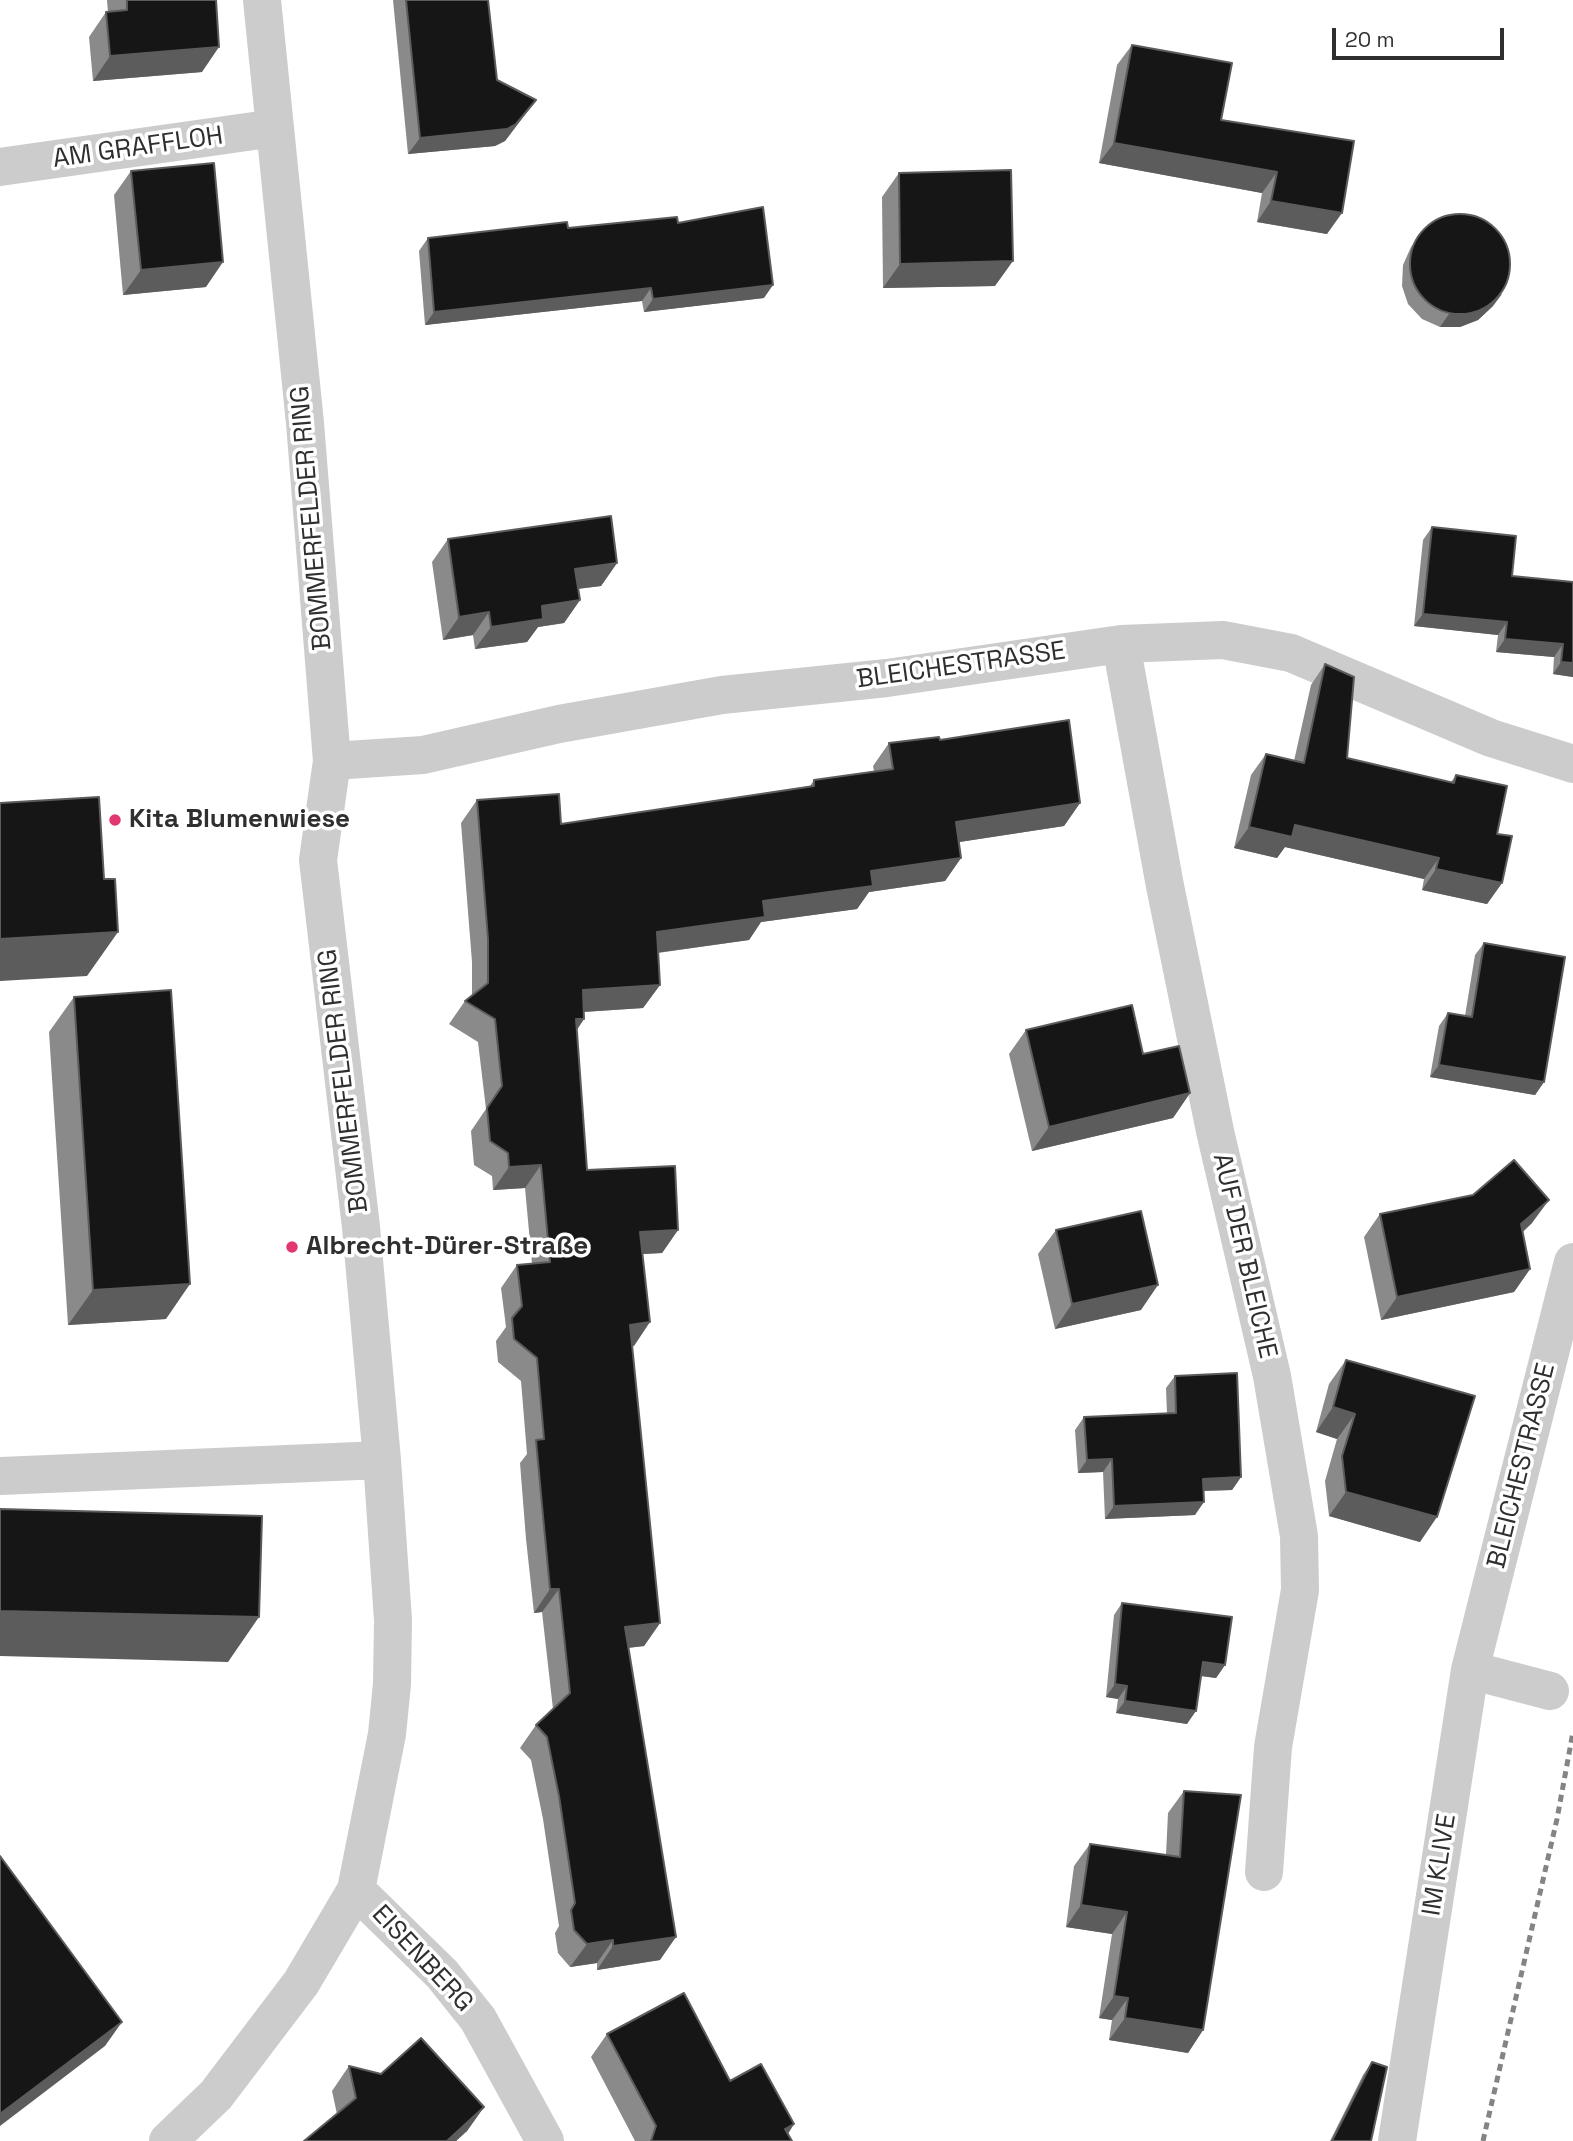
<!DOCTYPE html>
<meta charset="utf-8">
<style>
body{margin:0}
#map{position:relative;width:1573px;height:2141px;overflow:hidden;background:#fff;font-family:"Space Grotesk",sans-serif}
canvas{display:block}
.scale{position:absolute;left:1332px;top:28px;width:172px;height:32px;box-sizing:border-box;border:4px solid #2f2f2f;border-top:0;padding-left:9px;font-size:21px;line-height:24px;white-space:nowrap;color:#2f2f2f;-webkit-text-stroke:5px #fff;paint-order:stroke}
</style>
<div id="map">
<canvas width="1573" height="2141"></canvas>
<div class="scale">20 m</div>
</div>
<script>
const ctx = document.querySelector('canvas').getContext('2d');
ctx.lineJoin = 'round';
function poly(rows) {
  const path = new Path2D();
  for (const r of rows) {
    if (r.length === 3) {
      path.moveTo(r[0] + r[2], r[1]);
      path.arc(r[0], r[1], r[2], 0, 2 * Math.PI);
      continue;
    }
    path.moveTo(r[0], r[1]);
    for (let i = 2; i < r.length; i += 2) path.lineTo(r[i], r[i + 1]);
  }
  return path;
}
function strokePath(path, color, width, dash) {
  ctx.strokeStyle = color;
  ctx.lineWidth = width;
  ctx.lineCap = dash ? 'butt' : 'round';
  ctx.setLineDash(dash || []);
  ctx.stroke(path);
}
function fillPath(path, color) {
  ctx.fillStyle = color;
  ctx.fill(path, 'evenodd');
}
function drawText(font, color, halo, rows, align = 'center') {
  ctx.font = font + ' "Space Grotesk",sans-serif';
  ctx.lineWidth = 7;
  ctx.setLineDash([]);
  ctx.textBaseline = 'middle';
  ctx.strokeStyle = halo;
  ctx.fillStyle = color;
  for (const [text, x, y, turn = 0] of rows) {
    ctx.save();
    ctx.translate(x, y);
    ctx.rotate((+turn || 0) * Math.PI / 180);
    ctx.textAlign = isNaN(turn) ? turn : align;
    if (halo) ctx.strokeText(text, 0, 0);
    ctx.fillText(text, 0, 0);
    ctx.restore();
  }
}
strokePath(poly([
 [0,167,275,128],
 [1121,644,1165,886,1215,1131,1272,1376,1299,1536,1300,1590,1273,1747,1264,1872],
 [332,761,423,755,559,724,722,695,887,678,1121,644,1223,640,1291,653,1491,738,1573,764],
 [0,1476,382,1460],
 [1470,1670,1550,1691],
 [356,1890,442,1974,478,2019,545,2141],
 [168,2141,216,2095,301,1983,356,1890,387,1734,392,1684,393,1620,382,1460,361,1227,318,860,332,761,305,423,262,0],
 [1397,2141,1470,1670,1573,1262]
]), '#ccc', 38);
strokePath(poly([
 [1483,2141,1557,1819,1573,1732]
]), '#848484', 5, [7, 5]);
fillPath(poly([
 [107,0,216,0,202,72,93,81,89,37,106,12,108,12],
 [393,0,488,0,497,80,536,100,505,141,495,146,408,154],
 [1132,45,1221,120,1354,141,1327,234,1257,222,1262,193,1099,163,1117,65],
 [131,171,206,287,123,295,114,195],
 [899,173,995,286,883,288,882,197],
 [678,223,764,298,644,312,642,301,425,325,419,251,428,238,568,228],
 [1420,235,1493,306,1478,320,1460,327,1440,327,1422,319,1408,304,1402,286,1403,265,1411,247],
 [1432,527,1512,576,1573,582,1573,677,1553,674,1554,657,1496,652,1498,635,1414,626,1423,540],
 [448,539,617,563,601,586,578,589,580,600,564,623,538,627,527,642,475,649,473,635,443,640,432,562],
 [1325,664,1347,758,1451,782,1456,775,1497,834,1502,883,1487,904,1422,890,1424,879,1285,847,1277,858,1234,848,1251,775,1266,754,1294,761,1311,685],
 [940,740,1080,803,1064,826,959,842,961,858,945,881,869,892,857,909,761,922,749,940,658,953,660,985,643,1008,584,1012,584,1019,577,1030,587,1170,678,1230,662,1253,642,1254,634,1346,632,1346,660,1623,644,1646,628,1648,660,1960,597,1970,597,1963,570,1967,558,1953,555,1933,559,1926,543,1819,531,1760,520,1748,536,1725,553,1709,542,1612,534,1613,526,1539,520,1463,527,1454,521,1381,498,1362,496,1341,506,1327,501,1288,517,1265,532,1264,525,1188,493,1190,492,1176,474,1165,471,1131,486,1109,478,1042,449,1024,465,1001,472,996,472,962,461,823,477,800,561,824,810,786,814,780,874,771,873,766,889,743],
 [1484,943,1544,1082,1535,1095,1430,1077,1439,1026,1448,1013,1465,1016,1475,955],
 [74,997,166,1319,68,1325,49,1032],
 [1026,1030,1143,1054,1190,1093,1173,1118,1032,1151,1009,1054],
 [1380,1214,1532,1223,1523,1232,1530,1269,1514,1292,1381,1320,1364,1237],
 [1056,1230,1141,1310,1055,1329,1038,1254],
 [1346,1360,1420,1542,1329,1516,1325,1481,1337,1439,1316,1432,1329,1384],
 [1175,1376,1241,1477,1232,1490,1204,1491,1195,1515,1105,1519,1103,1472,1078,1473,1075,1430,1084,1417,1167,1414,1166,1388],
 [1122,1603,1225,1665,1216,1678,1201,1676,1187,1724,1116,1713,1118,1699,1106,1697,1114,1615],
 [1184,1791,1203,2030,1188,2053,1109,2040,1112,2020,1099,2018,1112,1934,1066,1927,1074,1866,1090,1844,1166,1855,1168,1813],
 [607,2034,730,2081,794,2124,788,2134,792,2141,635,2141,591,2057],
 [1372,2062,1371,2141,1330,2141,1363,2075],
 [349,2066,484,2107,467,2131,456,2141,304,2141,337,2114,332,2091]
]), '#8a8a8a');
fillPath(poly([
 [219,47,202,72,93,81,110,56],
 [536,100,505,141,495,146,408,154,420,138],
 [1114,143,1277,172,1262,193,1099,163],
 [1271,201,1342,213,1327,234,1257,222],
 [1013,261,995,286,883,288,900,264],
 [223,262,206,287,123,295,141,270],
 [773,285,764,298,644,312,653,299],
 [651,288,642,301,425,325,434,312],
 [1502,294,1493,306,1478,320,1460,327,1440,327,1449,314],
 [617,563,601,586,559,591,575,569],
 [580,600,564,623,538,627,527,642,475,649,491,627,542,606],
 [489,612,473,635,443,640,459,617],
 [1423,614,1507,622,1498,635,1414,626],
 [1505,639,1563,644,1554,657,1496,652],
 [1561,662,1573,663,1573,677,1553,674],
 [1080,803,1064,826,940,845,956,822],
 [1295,825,1439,858,1424,879,1285,847,1277,858,1234,848,1249,827],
 [961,858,945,881,869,892,857,909,761,922,749,940,640,955,657,932,871,871],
 [1436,869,1502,883,1487,904,1422,890],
 [118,932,87,976,0,981,0,939],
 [660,985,643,1008,566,1013,583,990],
 [576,1019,584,1019,568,1042],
 [1439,1065,1544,1082,1535,1095,1430,1077],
 [1190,1093,1173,1118,1032,1151,1049,1127],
 [541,1165,525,1188,493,1190,509,1167],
 [1549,1200,1532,1223,1505,1247,1521,1224],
 [678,1230,662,1253,624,1255,640,1232],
 [1530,1269,1514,1292,1381,1320,1397,1297],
 [190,1284,166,1319,68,1325,93,1290],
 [1158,1285,1141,1310,1055,1329,1072,1304],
 [650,1322,634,1346,614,1348,630,1325],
 [1333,1407,1355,1414,1337,1439,1316,1432],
 [1112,1459,1103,1472,1078,1473,1087,1460],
 [1241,1477,1232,1490,1195,1491,1203,1479],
 [1346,1492,1437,1517,1420,1542,1329,1516],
 [1204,1502,1195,1515,1105,1519,1114,1506],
 [550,1589,559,1589,542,1612,534,1613],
 [0,1611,259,1617,228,1662,0,1656],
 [660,1623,644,1646,608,1650,625,1627],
 [1203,1662,1225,1665,1216,1678,1194,1675],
 [1115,1684,1127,1686,1118,1699,1106,1697],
 [1125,1701,1196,1711,1187,1724,1116,1713],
 [1081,1905,1127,1912,1112,1934,1066,1927],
 [676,1937,660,1960,597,1970,613,1946],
 [613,1940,597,1963,570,1967,587,1944],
 [1114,1996,1128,1998,1112,2020,1099,2018],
 [1125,2018,1203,2030,1188,2053,1109,2040],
 [122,2022,105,2046,0,2126,0,2114],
 [484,2107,467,2131,456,2141,447,2141],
 [794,2124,783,2141,785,2129]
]), '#5c5c5c');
const building = poly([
 [127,0,216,0,219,47,110,56,106,12,127,10,127,0],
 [406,0,488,0,497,80,536,100,516,124,507,129,420,138,406,0],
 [1132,45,1232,63,1221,120,1354,141,1342,213,1271,201,1277,172,1114,143,1132,45],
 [214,163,223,262,141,270,131,171,214,163],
 [1011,170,1013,261,900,264,899,173,1011,170],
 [763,207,773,285,653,299,651,288,434,312,428,238,567,222,568,228,677,217,678,223,763,207],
 [1460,264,50],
 [611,516,617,563,575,569,580,600,542,606,543,619,491,627,489,612,459,617,448,539,611,516],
 [1432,527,1516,536,1512,576,1573,582,1573,663,1561,662,1563,644,1505,639,1507,622,1423,614,1432,527],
 [1325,664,1354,677,1347,758,1454,783,1456,775,1507,786,1497,834,1512,836,1502,883,1436,869,1439,858,1295,825,1292,837,1249,827,1266,754,1304,763,1325,664],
 [1069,720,1080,803,956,822,961,858,871,871,873,886,763,901,765,917,657,932,660,985,583,990,584,1019,576,1019,587,1170,675,1166,678,1230,640,1232,650,1322,630,1325,660,1623,625,1627,676,1937,613,1946,613,1940,587,1944,574,1930,571,1910,575,1903,559,1796,547,1737,536,1725,570,1693,559,1589,550,1589,543,1516,536,1440,544,1439,537,1358,514,1339,512,1318,522,1306,517,1265,550,1262,541,1165,509,1167,508,1153,490,1141,487,1108,502,1086,495,1019,465,1001,488,983,488,939,477,800,559,794,561,824,814,786,814,780,893,769,889,743,939,737,940,740,1069,720],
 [99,797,104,879,115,879,118,932,0,939,0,803,99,797],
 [1484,943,1565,957,1544,1082,1439,1065,1448,1013,1472,1017,1484,943],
 [171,990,190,1284,93,1290,74,997,171,990],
 [1132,1005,1143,1054,1179,1046,1190,1093,1049,1127,1026,1030,1132,1005],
 [1514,1160,1549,1200,1521,1224,1530,1269,1397,1297,1380,1214,1473,1195,1514,1160],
 [1141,1211,1158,1285,1072,1304,1056,1230,1141,1211],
 [1346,1360,1475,1396,1437,1517,1346,1492,1342,1456,1355,1414,1333,1407,1346,1360],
 [1237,1373,1241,1477,1203,1479,1204,1502,1114,1506,1112,1459,1087,1460,1084,1417,1176,1413,1175,1376,1237,1373],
 [0,1509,262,1516,259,1617,0,1611,0,1509],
 [1122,1603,1232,1617,1225,1665,1203,1662,1196,1711,1125,1701,1127,1686,1115,1684,1122,1603],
 [1184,1791,1241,1795,1203,2030,1125,2018,1128,1998,1114,1996,1127,1912,1081,1905,1090,1844,1180,1857,1184,1791],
 [0,1856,122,2022,0,2114,0,1856],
 [684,1993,730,2081,761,2064,794,2124,785,2129,792,2141,651,2141,656,2126,607,2034,684,1993],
 [421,2038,484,2107,447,2141,304,2141,356,2098,349,2066,381,2074,421,2038],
 [1372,2062,1387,2067,1371,2141,1332,2141,1372,2062]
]);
fillPath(building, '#161616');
strokePath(building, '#5c5c5c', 2);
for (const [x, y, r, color] of [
 [115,820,7,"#e0386f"],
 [292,1247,7,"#e0386f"]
]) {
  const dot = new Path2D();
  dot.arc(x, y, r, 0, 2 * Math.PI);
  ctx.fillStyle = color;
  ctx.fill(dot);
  strokePath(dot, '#fff', 2.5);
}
drawText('26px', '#2f2f2f', '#fff', [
 ["AM GRAFFLOH",138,148,-8],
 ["BOMMERFELDER RING",312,518,-95],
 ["BLEICHESTRASSE",961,666,-8],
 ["BOMMERFELDER RING",344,1081,-97],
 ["AUF DER BLEICHE",1244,1256,77],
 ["BLEICHESTRASSE",1522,1466,-76],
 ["IM KLIVE",1440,1865,-81],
 ["EISENBERG",422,1959,47]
]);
drawText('bold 26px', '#2f2f2f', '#fff', [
 ["Kita Blumenwiese",129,820],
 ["Albrecht-Dürer-Straße",306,1247]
], 'left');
</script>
